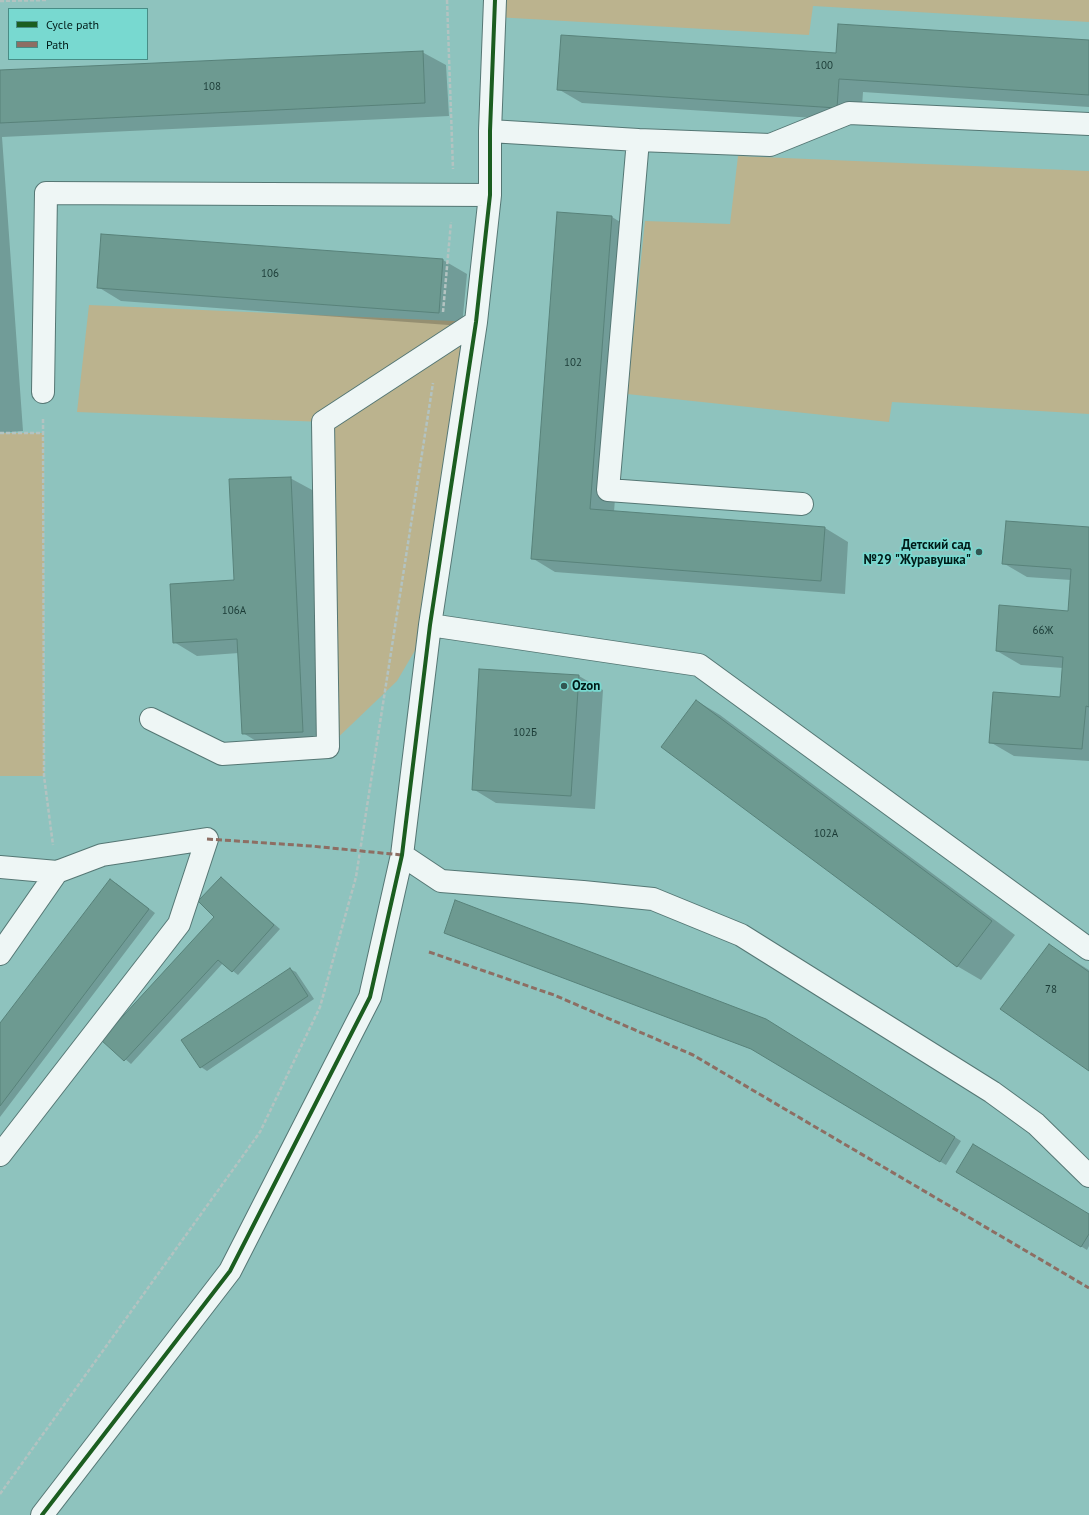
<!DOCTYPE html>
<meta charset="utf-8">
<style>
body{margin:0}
#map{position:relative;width:1089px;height:1515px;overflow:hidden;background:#8ec3be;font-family:"PT Sans",sans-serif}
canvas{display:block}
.legend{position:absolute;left:8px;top:8px;width:140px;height:52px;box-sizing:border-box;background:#78d9d0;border:1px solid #488d86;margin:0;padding:5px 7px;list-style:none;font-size:12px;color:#001b18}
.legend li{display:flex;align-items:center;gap:8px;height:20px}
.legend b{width:20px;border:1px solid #488d86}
</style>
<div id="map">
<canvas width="1089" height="1515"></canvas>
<ul class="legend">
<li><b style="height:5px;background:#1b5e20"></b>Cycle path</li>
<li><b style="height:5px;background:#8d6e63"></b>Path</li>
</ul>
</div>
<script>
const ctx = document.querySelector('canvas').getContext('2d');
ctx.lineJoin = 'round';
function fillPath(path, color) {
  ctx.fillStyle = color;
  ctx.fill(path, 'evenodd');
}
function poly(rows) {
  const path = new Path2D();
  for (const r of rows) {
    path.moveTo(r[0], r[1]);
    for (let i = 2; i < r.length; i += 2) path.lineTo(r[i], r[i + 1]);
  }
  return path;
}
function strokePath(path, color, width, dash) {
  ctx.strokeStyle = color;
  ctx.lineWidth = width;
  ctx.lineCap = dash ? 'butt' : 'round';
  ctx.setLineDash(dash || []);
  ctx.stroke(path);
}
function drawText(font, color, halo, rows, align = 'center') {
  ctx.font = font + ' "PT Sans",sans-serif';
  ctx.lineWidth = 3.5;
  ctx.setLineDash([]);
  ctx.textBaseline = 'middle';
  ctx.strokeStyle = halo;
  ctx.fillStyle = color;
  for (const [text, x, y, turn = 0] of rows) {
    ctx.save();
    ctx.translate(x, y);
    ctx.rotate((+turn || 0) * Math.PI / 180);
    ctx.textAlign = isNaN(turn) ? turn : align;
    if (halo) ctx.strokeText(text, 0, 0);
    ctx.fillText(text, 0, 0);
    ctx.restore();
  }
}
fillPath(poly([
 [495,0,1089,0,1089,22,813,6,809,35,495,17],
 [738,156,1089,171,1089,414,892,402,889,422,627,394,645,221,730,224],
 [89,305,476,322,430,625,397,681,328,747,323,422,77,412],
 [0,433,44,433,44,776,0,776]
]), '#bbb38e');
fillPath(poly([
 [1089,41,1089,107,863,92,861,121,582,103,558,89],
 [422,52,446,65,449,116,2,137,23,431,0,433,0,72],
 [612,217,635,231,614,512,825,528,848,542,845,594,555,572,532,558],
 [102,235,443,260,467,274,462,326,121,301,98,287],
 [290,478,314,491,326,745,266,747,243,733,239,653,197,656,174,642,235,581],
 [1089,528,1089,761,1014,756,990,742,1061,698,1063,668,1021,665,997,651,1068,612,1071,580,1027,577,1003,563],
 [480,670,579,676,603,690,595,809,496,803,473,789],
 [697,701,720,715,1015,935,981,980,957,966],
 [221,878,280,929,238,975,223,963,131,1064,103,1040,216,917],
 [116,883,155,913,0,1117,0,1025],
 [446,933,772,1024,961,1141,946,1165,758,1051],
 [1049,945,1089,970,1089,1070],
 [290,969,296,972,314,999,207,1071,201,1067],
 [958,1171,1089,1215,1089,1246,1087,1250]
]), '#0003');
const building = poly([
 [838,24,1089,40,1089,95,839,79,837,108,557,90,561,35,836,53,838,24],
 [423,51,425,103,0,123,0,70,423,51],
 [557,212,612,216,590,509,825,527,821,581,531,559,557,212],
 [101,234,443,259,439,313,97,288,101,234],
 [291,477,303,732,242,734,237,639,173,643,170,584,234,580,229,479,291,477],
 [1006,521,1089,527,1089,707,1086,706,1082,749,989,743,993,692,1060,697,1063,657,996,651,999,605,1068,611,1071,569,1002,564,1006,521],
 [479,669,579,675,571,796,472,790,479,669],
 [696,700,992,921,957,967,661,747,696,700],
 [221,877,274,925,232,972,218,960,124,1061,101,1040,214,917,198,901,221,877],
 [110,879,149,909,0,1106,0,1023,110,879],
 [455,900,766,1019,955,1137,940,1162,751,1049,444,933,455,900],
 [1049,944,1089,972,1089,1071,1000,1009,1049,944],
 [290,968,308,996,200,1068,181,1040,290,968],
 [973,1144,1089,1214,1089,1234,1081,1247,956,1172,973,1144]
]);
fillPath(building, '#6d9a91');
strokePath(building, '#58827a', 1);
const minor = poly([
 [490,131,638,140,770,145,849,113,1089,124],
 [638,140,608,490,802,504],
 [43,392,46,193,490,195],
 [430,625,699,665,1089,949],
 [151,719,222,754,328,747,323,422,476,322],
 [402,855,441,881,583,892,653,899,741,935,992,1092,1036,1124,1089,1176],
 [0,867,57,872,102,855,207,839,179,924,0,1155],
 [0,954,57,872],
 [42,1515,230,1271,370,997,402,855,430,625,476,322,490,195,490,131,495,0]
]);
strokePath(minor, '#557774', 24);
strokePath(poly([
 [447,0,453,169],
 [0,1,46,0],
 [443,312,451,222],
 [43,419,44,776,53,845],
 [0,433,44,433],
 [0,1494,260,1132,320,1007,356,877,433,383]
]), '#b3c3c1', 2.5, [4, 2]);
strokePath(minor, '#eef6f5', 22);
strokePath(poly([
 [207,839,311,846,402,855],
 [429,952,554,995,693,1055,1089,1288]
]), '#8d6e63', 3, [6, 3]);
strokePath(poly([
 [42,1515,230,1271,370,997,402,855,430,625,476,322,490,195,490,131,495,0]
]), '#1b5e20', 4);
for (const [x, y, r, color] of [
 [979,552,4,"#325652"],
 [564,686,4,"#325652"]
]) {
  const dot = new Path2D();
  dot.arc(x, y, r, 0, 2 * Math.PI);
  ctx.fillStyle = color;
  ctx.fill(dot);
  strokePath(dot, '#78d9d0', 1.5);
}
drawText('11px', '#1b3b36', null, [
 ["100",824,66],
 ["108",212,87],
 ["106",270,274],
 ["102",573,363],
 ["106А",234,611],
 ["66Ж",1043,631],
 ["102Б",525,733],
 ["102А",826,834],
 ["78",1051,990]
]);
drawText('bold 13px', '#001b18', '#78d9d0', [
 ["Детский сад",971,545],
 ["№29 \"Журавушка\"",971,560],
 ["Ozon",572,686,"left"]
], 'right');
</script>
